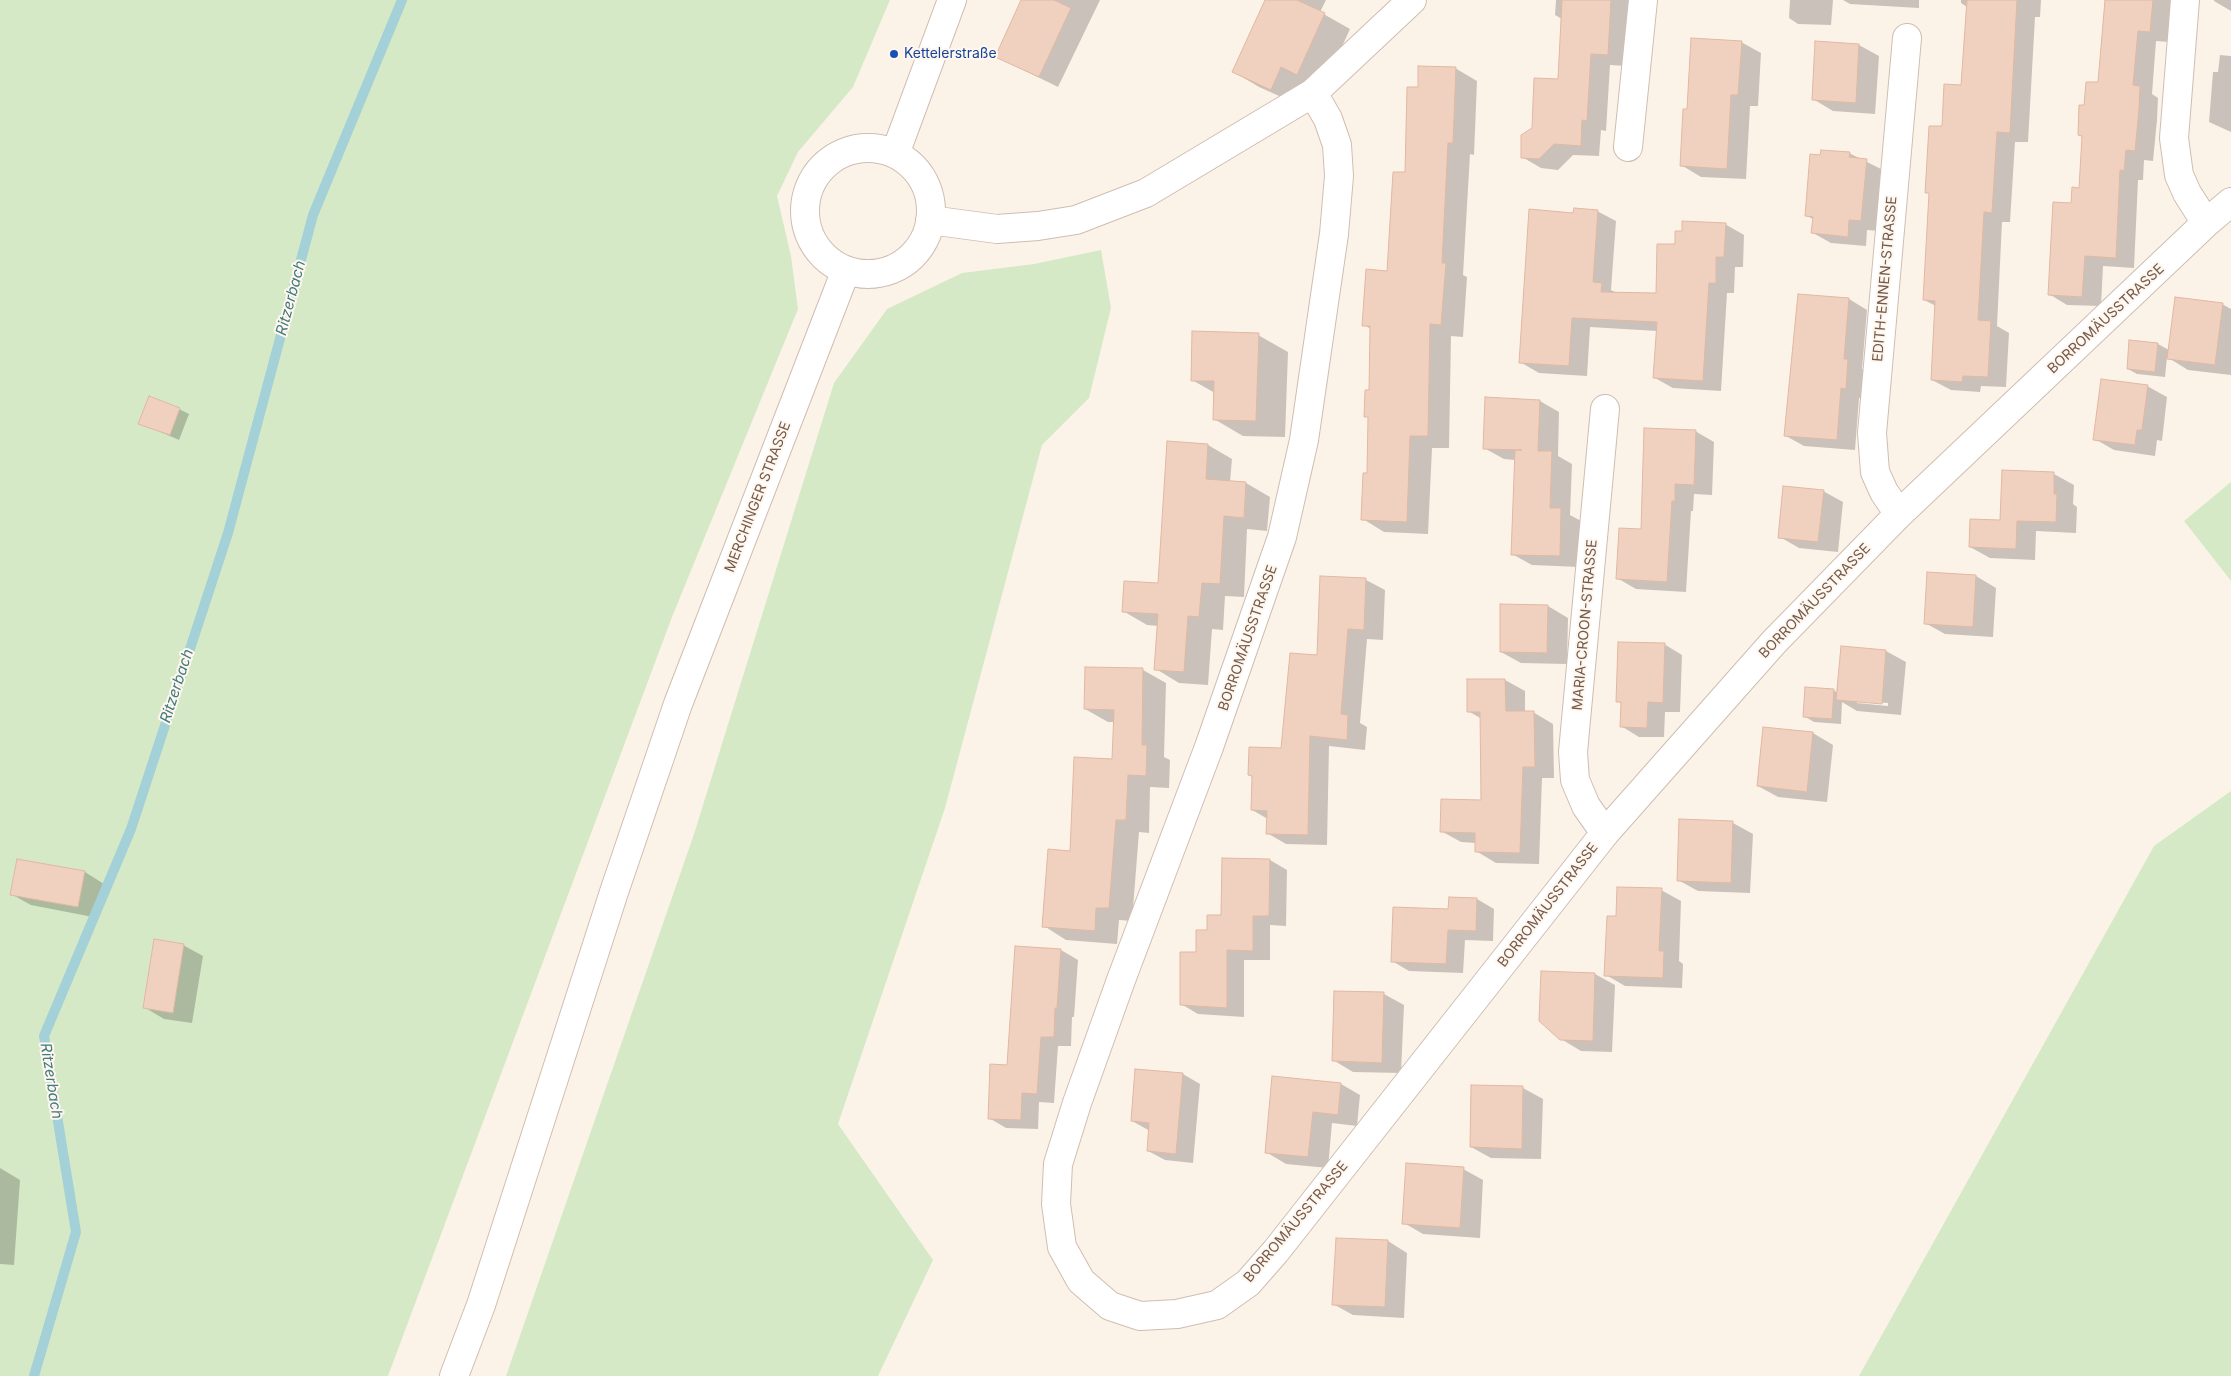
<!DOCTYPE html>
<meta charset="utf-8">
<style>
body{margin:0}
canvas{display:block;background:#fcf3e8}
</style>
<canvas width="2231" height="1376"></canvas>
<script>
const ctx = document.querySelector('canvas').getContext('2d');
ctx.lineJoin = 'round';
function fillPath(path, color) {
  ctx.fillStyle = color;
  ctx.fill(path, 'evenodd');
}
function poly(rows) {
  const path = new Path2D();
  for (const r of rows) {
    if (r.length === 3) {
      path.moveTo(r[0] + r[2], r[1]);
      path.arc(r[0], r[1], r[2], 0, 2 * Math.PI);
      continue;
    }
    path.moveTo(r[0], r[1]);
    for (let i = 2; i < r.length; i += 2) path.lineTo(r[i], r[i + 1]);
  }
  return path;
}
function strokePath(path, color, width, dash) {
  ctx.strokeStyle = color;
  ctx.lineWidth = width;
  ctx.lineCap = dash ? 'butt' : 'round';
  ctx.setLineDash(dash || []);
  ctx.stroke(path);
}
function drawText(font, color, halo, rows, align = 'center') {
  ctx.font = font + ' Inter,sans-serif';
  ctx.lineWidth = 4;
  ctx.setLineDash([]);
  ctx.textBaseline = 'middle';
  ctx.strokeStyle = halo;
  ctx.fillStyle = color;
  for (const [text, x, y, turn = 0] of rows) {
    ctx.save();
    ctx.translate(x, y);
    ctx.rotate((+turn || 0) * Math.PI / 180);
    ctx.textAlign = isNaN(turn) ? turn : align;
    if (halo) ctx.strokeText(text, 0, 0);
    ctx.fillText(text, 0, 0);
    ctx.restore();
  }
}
fillPath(poly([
 [0,0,890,0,853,87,798,152,777,196,791,256,798,309,672,617,388,1376,0,1376],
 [1101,250,1111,308,1089,398,1042,445,945,808,838,1124,933,1260,878,1376,506,1376,694,834,834,383,887,309,962,273,1034,264],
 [2231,482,2231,581,2184,521],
 [2231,791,2231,1376,1859,1376,2154,846]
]), '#d6e9c6');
fillPath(poly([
 [1026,0,1100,0,1058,87,997,57],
 [1267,0,1326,0,1320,12,1350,29,1323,88,1297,104,1259,87,1234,72],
 [1556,0,1631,0,1627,66,1610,65,1606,131,1601,130,1599,156,1573,155,1558,170,1541,168,1522,157,1533,129,1559,81,1562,19,1555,15],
 [1790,0,1833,0,1831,25,1798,24,1789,18],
 [1843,0,1919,0,1919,8,1850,4],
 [1961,0,2041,0,2040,17,2035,17,2028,142,2015,142,2010,222,2002,222,1997,326,2009,333,2006,387,1981,386,1980,392,1951,390,1932,380,1936,306,1924,300,1930,194,1926,192,1943,128,1962,87,1967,7,1961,3],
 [2105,0,2172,0,2169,42,2156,41,2152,94,2158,98,2157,120,2153,161,2144,160,2143,180,2138,180,2134,268,2103,266,2101,306,2067,305,2049,294,2072,204,2080,189,2083,137,2079,135,2085,107,2099,84],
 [2214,0,2231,0,2231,11,2214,1],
 [1741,42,1761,53,1758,106,1750,106,1746,179,1701,177,1681,165,1688,110],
 [1859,45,1879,56,1875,114,1833,111,1813,99],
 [2220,55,2231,56,2231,132,2209,122,2213,72,2218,72],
 [1455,68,1477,81,1474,155,1470,154,1463,275,1467,277,1463,337,1451,336,1449,448,1432,448,1428,534,1384,532,1363,519,1368,474,1370,418,1365,416,1370,392,1371,329,1364,325,1388,272,1406,174,1419,89],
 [1849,153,1885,171,1879,231,1867,230,1866,246,1831,243,1813,233,1814,220,1806,215],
 [1597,211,1616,221,1611,290,1617,293,1657,294,1676,246,1725,224,1744,235,1743,267,1735,267,1734,293,1727,293,1721,391,1673,388,1655,378,1657,331,1590,327,1587,376,1539,373,1520,362,1575,214],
 [1849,299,1867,310,1862,369,1866,371,1864,398,1859,398,1855,450,1804,446,1786,436],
 [2222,304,2231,309,2231,375,2188,370,2167,357,2165,377,2137,374,2128,369,2158,344,2169,350],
 [1258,335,1288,352,1285,437,1243,436,1214,419,1215,393,1192,380],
 [2147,386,2167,397,2162,441,2157,440,2155,456,2114,450,2095,439],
 [1540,401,1559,412,1558,456,1572,464,1570,515,1581,521,1579,567,1532,565,1512,554,1515,460,1504,459,1484,448],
 [179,409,189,414,179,440,140,423],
 [1695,431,1714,442,1712,495,1694,494,1693,511,1691,511,1686,592,1636,589,1617,578],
 [1208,445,1232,459,1230,482,1246,483,1270,497,1267,531,1247,529,1244,597,1225,596,1223,630,1212,629,1208,685,1179,683,1156,669,1159,626,1147,625,1123,611,1159,584],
 [2003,472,2054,474,2074,485,2073,504,2077,507,2076,533,2036,531,2035,560,1990,558,1970,547,2001,521],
 [1823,491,1843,502,1838,552,1799,548,1780,537],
 [1928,573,1976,576,1996,588,1993,637,1945,634,1925,623],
 [1321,577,1366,580,1385,590,1383,640,1367,639,1360,723,1367,727,1365,750,1329,746,1327,845,1286,844,1267,833,1268,819,1252,810,1253,777,1249,775,1282,749,1318,656],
 [1548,606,1568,618,1567,664,1521,663,1501,652],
 [1664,644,1682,655,1680,712,1665,712,1664,737,1639,737,1621,726,1622,704,1617,701],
 [1886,651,1906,662,1901,715,1857,711,1842,702,1841,724,1814,722,1804,716,1833,690,1838,693],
 [1857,701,1888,703,1888,706,1857,703],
 [1143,670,1166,683,1164,757,1170,760,1169,788,1150,787,1149,833,1139,832,1132,921,1119,920,1117,944,1066,940,1044,926,1071,852,1113,760,1115,722,1108,722,1085,709],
 [1468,680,1505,680,1525,691,1525,712,1533,712,1553,724,1554,778,1542,778,1539,864,1496,863,1476,851,1476,843,1461,842,1441,831,1482,802,1482,719,1468,711],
 [1764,728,1813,733,1833,745,1827,802,1778,797,1758,786],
 [1680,821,1733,823,1753,834,1750,893,1698,891,1678,880],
 [18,860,85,872,104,884,98,918,31,905,11,894],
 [1270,860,1287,870,1286,926,1270,925,1270,960,1244,960,1244,1017,1198,1014,1181,1004,1197,954,1208,931],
 [1661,890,1681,901,1679,961,1683,964,1682,988,1625,986,1606,975,1617,918],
 [1450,898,1477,899,1494,909,1493,941,1465,940,1463,973,1409,971,1392,961,1450,910],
 [183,945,203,956,192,1023,164,1019,144,1007],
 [1061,950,1078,960,1074,1017,1072,1017,1071,1046,1058,1046,1054,1103,1039,1102,1038,1129,1006,1128,989,1118],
 [1595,974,1615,985,1612,1052,1581,1051,1561,1039],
 [1384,994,1404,1005,1401,1073,1353,1072,1333,1060],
 [1136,1070,1183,1074,1200,1084,1193,1163,1165,1160,1148,1151,1150,1131,1132,1121],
 [1341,1084,1360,1095,1357,1126,1332,1123,1328,1168,1286,1164,1266,1152],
 [1472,1086,1523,1088,1543,1099,1541,1159,1491,1158,1471,1147],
 [0,1168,20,1180,14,1265,0,1264],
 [1463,1169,1483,1180,1480,1238,1423,1234,1404,1223],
 [1388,1241,1407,1253,1404,1318,1353,1315,1333,1304]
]), '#0003');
strokePath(poly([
 [34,1376,76,1232,44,1036,131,829,228,533,313,215,402,0]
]), '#a3d1d7', 10);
const building = poly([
 [1021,0,1054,0,1071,8,1039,77,995,57,1021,0],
 [1265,0,1297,0,1325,13,1297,75,1281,67,1271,90,1232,72,1265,0],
 [1562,0,1611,0,1608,55,1591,54,1587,121,1582,120,1581,146,1554,144,1539,159,1521,158,1521,135,1532,128,1534,78,1558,79,1562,0],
 [1967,0,2017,0,2010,133,1997,132,1992,213,1984,212,1978,320,1991,321,1988,377,1963,376,1962,382,1931,380,1935,301,1923,300,1929,193,1925,193,1929,126,1942,126,1944,84,1961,85,1967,0],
 [2105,0,2153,0,2150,32,2138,31,2133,85,2140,86,2139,109,2135,151,2126,150,2124,171,2120,170,2116,258,2085,256,2082,297,2048,295,2053,202,2071,203,2072,187,2079,188,2082,136,2078,135,2079,105,2084,105,2086,82,2098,82,2105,0],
 [1691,38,1742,41,1738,95,1731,95,1727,169,1680,166,1683,109,1687,109,1691,38],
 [1815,41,1859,44,1856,103,1812,100,1815,41],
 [1418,66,1456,67,1453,143,1448,143,1442,263,1446,263,1441,325,1430,324,1428,436,1410,436,1407,522,1361,520,1363,473,1367,473,1368,417,1364,417,1365,390,1369,390,1370,326,1362,326,1366,269,1387,271,1393,172,1405,172,1407,87,1418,87,1418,66],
 [1821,150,1850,152,1849,157,1867,159,1861,221,1849,220,1848,237,1811,233,1813,217,1805,216,1810,154,1820,155,1821,150],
 [1574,208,1598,210,1593,282,1602,283,1601,292,1656,293,1657,244,1675,244,1675,231,1682,231,1682,221,1726,223,1724,257,1716,257,1716,283,1709,283,1703,381,1653,378,1657,322,1572,318,1569,366,1519,363,1529,209,1573,213,1574,208],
 [1798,294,1849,298,1844,359,1848,359,1846,389,1841,388,1837,440,1784,436,1798,294],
 [2175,297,2223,303,2215,365,2167,359,2175,297],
 [1192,331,1259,333,1256,421,1213,420,1214,381,1191,381,1192,331],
 [2129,340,2158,343,2155,372,2127,369,2129,340],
 [2101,379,2148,385,2142,430,2137,430,2135,445,2093,440,2101,379],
 [149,396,180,408,170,435,138,424,149,396],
 [1485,397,1540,400,1538,451,1552,451,1550,508,1561,508,1560,556,1511,555,1515,450,1522,450,1483,449,1485,397],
 [1644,428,1696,430,1694,485,1675,484,1675,501,1672,501,1667,582,1616,579,1619,528,1641,529,1644,428],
 [1167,441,1208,444,1206,479,1246,482,1244,518,1224,516,1220,584,1202,583,1199,617,1188,616,1184,672,1154,670,1158,614,1122,612,1124,581,1158,583,1167,441],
 [2002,470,2054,472,2054,494,2057,494,2056,522,2017,521,2016,549,1969,547,1970,519,2000,520,2002,470],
 [1783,486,1824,490,1818,542,1778,538,1783,486],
 [1927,572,1976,575,1973,627,1924,624,1927,572],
 [1320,576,1366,578,1364,630,1348,629,1341,714,1348,715,1347,740,1310,736,1308,835,1266,834,1267,811,1251,810,1252,776,1248,775,1249,747,1281,748,1290,653,1317,655,1320,576],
 [1500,604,1548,605,1547,653,1500,652,1500,604],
 [1618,642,1665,643,1663,703,1648,702,1647,728,1620,727,1621,702,1616,702,1618,642],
 [1841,646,1886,650,1882,704,1836,700,1841,646],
 [1085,667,1143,668,1142,745,1147,745,1146,776,1128,775,1126,820,1116,820,1109,908,1096,908,1095,931,1042,927,1048,849,1070,851,1074,757,1112,759,1114,710,1084,709,1085,667],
 [1467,679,1505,679,1506,711,1534,711,1535,767,1523,767,1520,853,1475,852,1475,833,1440,832,1441,799,1481,800,1480,712,1467,712,1467,679],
 [1805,687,1834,689,1832,719,1803,717,1805,687],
 [1763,727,1813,732,1807,792,1757,786,1763,727],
 [1679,819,1733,821,1731,883,1677,881,1679,819],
 [1222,858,1270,859,1269,916,1253,916,1253,951,1227,950,1227,1008,1180,1005,1180,952,1196,952,1196,930,1207,930,1207,915,1221,915,1222,858],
 [17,859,85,871,78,907,10,895,17,859],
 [1617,887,1662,888,1659,951,1664,951,1663,978,1604,976,1607,916,1616,916,1617,887],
 [1449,897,1477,898,1476,931,1448,930,1446,964,1391,962,1393,907,1448,909,1449,897],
 [154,939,184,944,173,1013,143,1008,154,939],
 [1015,946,1061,949,1057,1008,1055,1008,1054,1037,1041,1037,1037,1094,1022,1093,1021,1120,988,1119,990,1064,1007,1065,1015,946],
 [1541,971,1595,973,1593,1041,1560,1040,1539,1021,1541,971],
 [1334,991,1384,992,1382,1063,1332,1061,1334,991],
 [1135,1069,1183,1073,1176,1154,1147,1151,1149,1123,1131,1121,1135,1069],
 [1272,1076,1341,1083,1338,1115,1313,1112,1308,1157,1265,1153,1272,1076],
 [1471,1085,1523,1086,1522,1149,1470,1147,1471,1085],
 [1406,1163,1464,1167,1460,1228,1402,1224,1406,1163],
 [1336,1238,1388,1240,1385,1307,1332,1305,1336,1238]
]);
fillPath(building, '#f0d1c0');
strokePath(building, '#e2b7a1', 1);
const minor = poly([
 [2185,0,2174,138,2179,175,2187,193,2206,223],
 [1313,93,1328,119,1337,145,1339,176,1334,234,1304,440,1282,537,1209,747,1121,980,1077,1103,1058,1164,1056,1204,1062,1247,1081,1281,1110,1306,1140,1316,1177,1314,1217,1305,1248,1283,1276,1251,1605,833,1774,642,1899,514,2206,223,2231,202],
 [1628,147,1643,0],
 [868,211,63],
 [895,154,952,0],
 [930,220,997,229,1038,226,1076,220,1146,193,1313,93,1412,0],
 [1899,514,1884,492,1875,472,1872,433,1907,38],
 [1605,833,1586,806,1575,780,1573,752,1605,409],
 [454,1376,481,1305,614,892,678,704,846,270]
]);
strokePath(minor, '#d0bdb1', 30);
strokePath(minor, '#fff', 28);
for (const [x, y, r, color] of [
 [894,54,5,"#1a4fb4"]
]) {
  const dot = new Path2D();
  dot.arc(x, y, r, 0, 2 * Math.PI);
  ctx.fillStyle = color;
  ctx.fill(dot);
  strokePath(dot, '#fef7ee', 2);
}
drawText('14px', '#164399', '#fef7ee', [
 ["Kettelerstraße",904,54]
], 'left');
drawText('14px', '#75594d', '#fef7ee', [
 ["EDITH-ENNEN-STRASSE",1885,279,-85],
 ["BORROMÄUSSTRASSE",2106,319,-43],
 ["MERCHINGER STRASSE",758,497,-69],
 ["BORROMÄUSSTRASSE",1815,601,-46],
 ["MARIA-CROON-STRASSE",1585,625,-85],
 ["BORROMÄUSSTRASSE",1248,638,-71],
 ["BORROMÄUSSTRASSE",1548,905,-52],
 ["BORROMÄUSSTRASSE",1296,1222,-50]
]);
drawText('italic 15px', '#437a81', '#fef7ee', [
 ["Ritzerbach",291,298,-75],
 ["Ritzerbach",177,686,-72],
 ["Ritzerbach",51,1081,81]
]);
</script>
